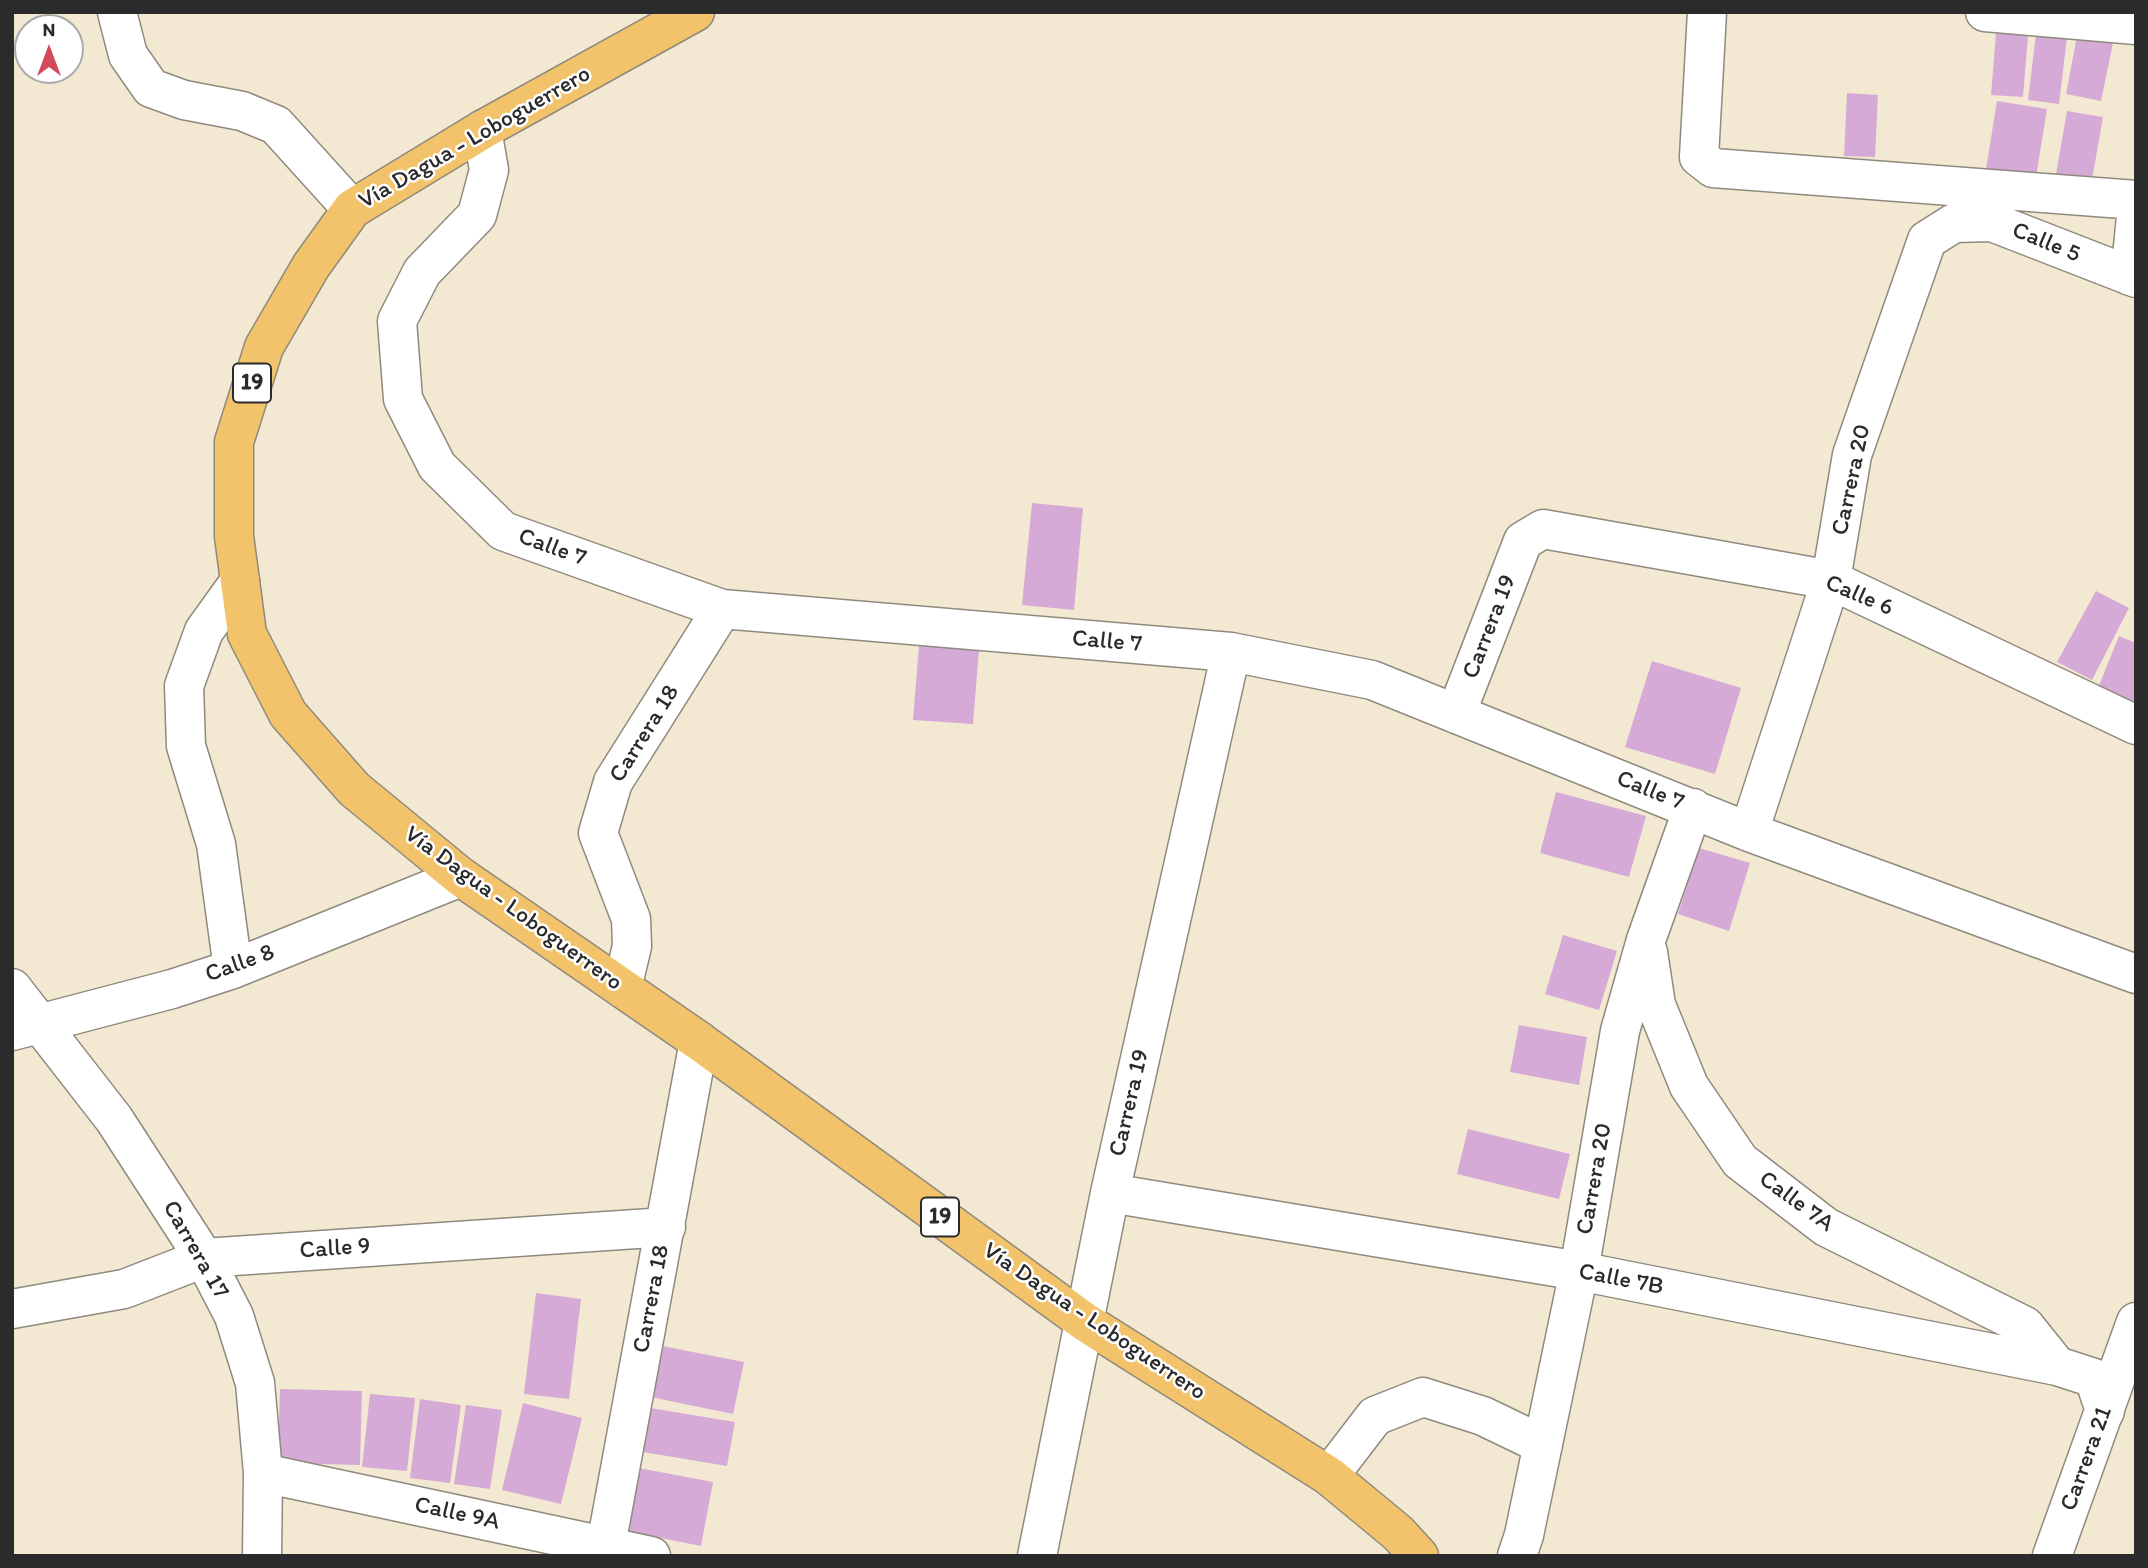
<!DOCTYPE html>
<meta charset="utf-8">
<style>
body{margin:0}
#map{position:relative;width:2148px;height:1568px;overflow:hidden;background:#f3e9d2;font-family:Itim,sans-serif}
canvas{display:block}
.frame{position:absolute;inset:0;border:14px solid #2b2b2b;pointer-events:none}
.north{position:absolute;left:14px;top:14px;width:70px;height:70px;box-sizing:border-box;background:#fff;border:2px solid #aaa;border-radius:50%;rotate:0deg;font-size:19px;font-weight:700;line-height:28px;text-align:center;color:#2b2b2b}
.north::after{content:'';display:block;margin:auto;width:24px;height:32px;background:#d1495b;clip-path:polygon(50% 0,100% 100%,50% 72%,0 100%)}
</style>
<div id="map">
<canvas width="2148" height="1568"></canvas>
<div class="frame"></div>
<div class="north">N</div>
</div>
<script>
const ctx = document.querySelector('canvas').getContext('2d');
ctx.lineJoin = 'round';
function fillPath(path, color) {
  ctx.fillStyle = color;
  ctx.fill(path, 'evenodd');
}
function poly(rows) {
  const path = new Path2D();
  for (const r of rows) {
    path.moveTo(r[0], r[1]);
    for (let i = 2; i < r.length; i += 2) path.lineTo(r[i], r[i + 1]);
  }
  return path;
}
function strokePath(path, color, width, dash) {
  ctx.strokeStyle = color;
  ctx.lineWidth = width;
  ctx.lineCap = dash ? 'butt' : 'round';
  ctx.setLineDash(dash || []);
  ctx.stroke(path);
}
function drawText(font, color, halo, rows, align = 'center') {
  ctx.font = font + ' Itim,sans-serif';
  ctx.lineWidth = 5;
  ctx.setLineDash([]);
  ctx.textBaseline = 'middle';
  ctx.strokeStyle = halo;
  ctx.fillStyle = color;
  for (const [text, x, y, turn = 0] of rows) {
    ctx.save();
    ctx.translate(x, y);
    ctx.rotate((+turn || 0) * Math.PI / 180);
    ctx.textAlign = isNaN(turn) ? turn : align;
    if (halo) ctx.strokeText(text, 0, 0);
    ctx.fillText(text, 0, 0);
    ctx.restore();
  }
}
fillPath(poly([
 [1997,21,2029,24,2023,97,1991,95],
 [2078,31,2114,38,2101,101,2066,94],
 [2036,34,2067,37,2059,104,2028,100],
 [1847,93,1878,95,1875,157,1844,156],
 [1997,101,2047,109,2036,177,1986,169],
 [2067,111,2103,117,2092,180,2056,174],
 [1032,503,1083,508,1074,610,1022,605],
 [2096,591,2129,608,2092,680,2057,662],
 [2119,636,2136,643,2136,709,2096,693],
 [919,645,979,650,973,724,913,720],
 [1652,661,1741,688,1715,774,1625,747],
 [1556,792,1646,816,1629,877,1540,853],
 [1699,848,1750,863,1729,931,1678,914],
 [1563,935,1617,951,1599,1010,1545,994],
 [1519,1025,1587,1037,1579,1085,1510,1072],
 [1468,1129,1570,1154,1559,1199,1457,1174],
 [536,1293,581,1299,569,1399,524,1394],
 [652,1344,744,1362,733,1414,641,1395],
 [280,1389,362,1391,360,1465,278,1463],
 [370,1394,415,1398,407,1471,362,1467],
 [420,1399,461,1405,450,1483,410,1478],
 [523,1403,582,1418,561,1504,502,1490],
 [466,1405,502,1410,490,1489,454,1484],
 [638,1406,735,1422,727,1466,631,1450],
 [628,1466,713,1482,701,1546,615,1529]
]), '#d5aad6');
const minor = poly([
 [117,12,128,55,151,88,184,100,242,111,276,125,352,209],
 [1707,12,1699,157,1713,168,2136,200],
 [1985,12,2136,25],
 [482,130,489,170,477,215,422,272,397,321,403,399,437,466,503,531,722,609,1231,652,1372,680,1749,832,2136,974],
 [2130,276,2136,217],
 [1456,714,1523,541,1543,529,1831,580,2136,725],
 [1749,832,1831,580,1852,455,1927,240,1954,223,1992,222,2136,278],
 [1648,952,1656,1005,1689,1086,1740,1161,1826,1227,2025,1326,2057,1366],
 [233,969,216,844,186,746,184,686,204,631,240,581],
 [12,988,114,1119,204,1258,234,1316,255,1383,263,1473,262,1556],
 [622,988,632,946,631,919,598,833,613,782,722,609],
 [12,1031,172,989,233,969,461,877],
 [1110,1193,1579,1271,2057,1366,2094,1378,2105,1411],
 [12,1309,124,1289,204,1258,666,1227],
 [263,1473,651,1556],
 [1329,1476,1375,1416,1423,1397,1483,1416,1543,1445],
 [604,1556,699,1041],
 [1037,1556,1110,1193,1231,652],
 [1517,1556,1524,1535,1579,1271,1620,1031,1646,940,1693,808],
 [2052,1556,2136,1322]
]);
const major = poly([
 [695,12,482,130,352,209,311,266,264,347,234,442,234,536,247,634,288,714,354,789,461,877,699,1041,1085,1322,1329,1476,1398,1533,1419,1556]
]);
strokePath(minor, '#8f8a7e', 41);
strokePath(major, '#8f8a7e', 41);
strokePath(minor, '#fff', 38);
strokePath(major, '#f2c36a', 38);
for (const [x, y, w] of [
 [252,383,38],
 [940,1217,38]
]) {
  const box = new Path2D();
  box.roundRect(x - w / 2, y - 19.5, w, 39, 5);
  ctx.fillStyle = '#fff';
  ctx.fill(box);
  strokePath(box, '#2b2b2b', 2);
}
drawText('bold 23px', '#2b2b2b', null, [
 ["19",252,383],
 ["19",940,1217]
]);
drawText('24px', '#2b2b2b', '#fff', [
 ["Vía Dagua - Loboguerrero",475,138,-30],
 ["Calle 5",2046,243,22],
 ["Carrera 20",1852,480,-78],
 ["Calle 7",552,548,20],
 ["Calle 6",1859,596,23],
 ["Carrera 19",1490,627,-69],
 ["Calle 7",1107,642,5],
 ["Carrera 18",645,734,-58],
 ["Calle 7",1650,791,22],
 ["Vía Dagua - Loboguerrero",513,909,36],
 ["Calle 8",240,964,-20],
 ["Carrera 19",1130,1103,-77],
 ["Carrera 20",1595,1179,-80],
 ["Calle 7A",1796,1202,36],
 ["Calle 9",335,1249,-4],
 ["Carrera 17",195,1250,60],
 ["Calle 7B",1621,1280,11],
 ["Carrera 18",652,1299,-79],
 ["Vía Dagua - Loboguerrero",1094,1322,34],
 ["Carrera 21",2087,1459,-70],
 ["Calle 9A",457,1514,12]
]);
</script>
